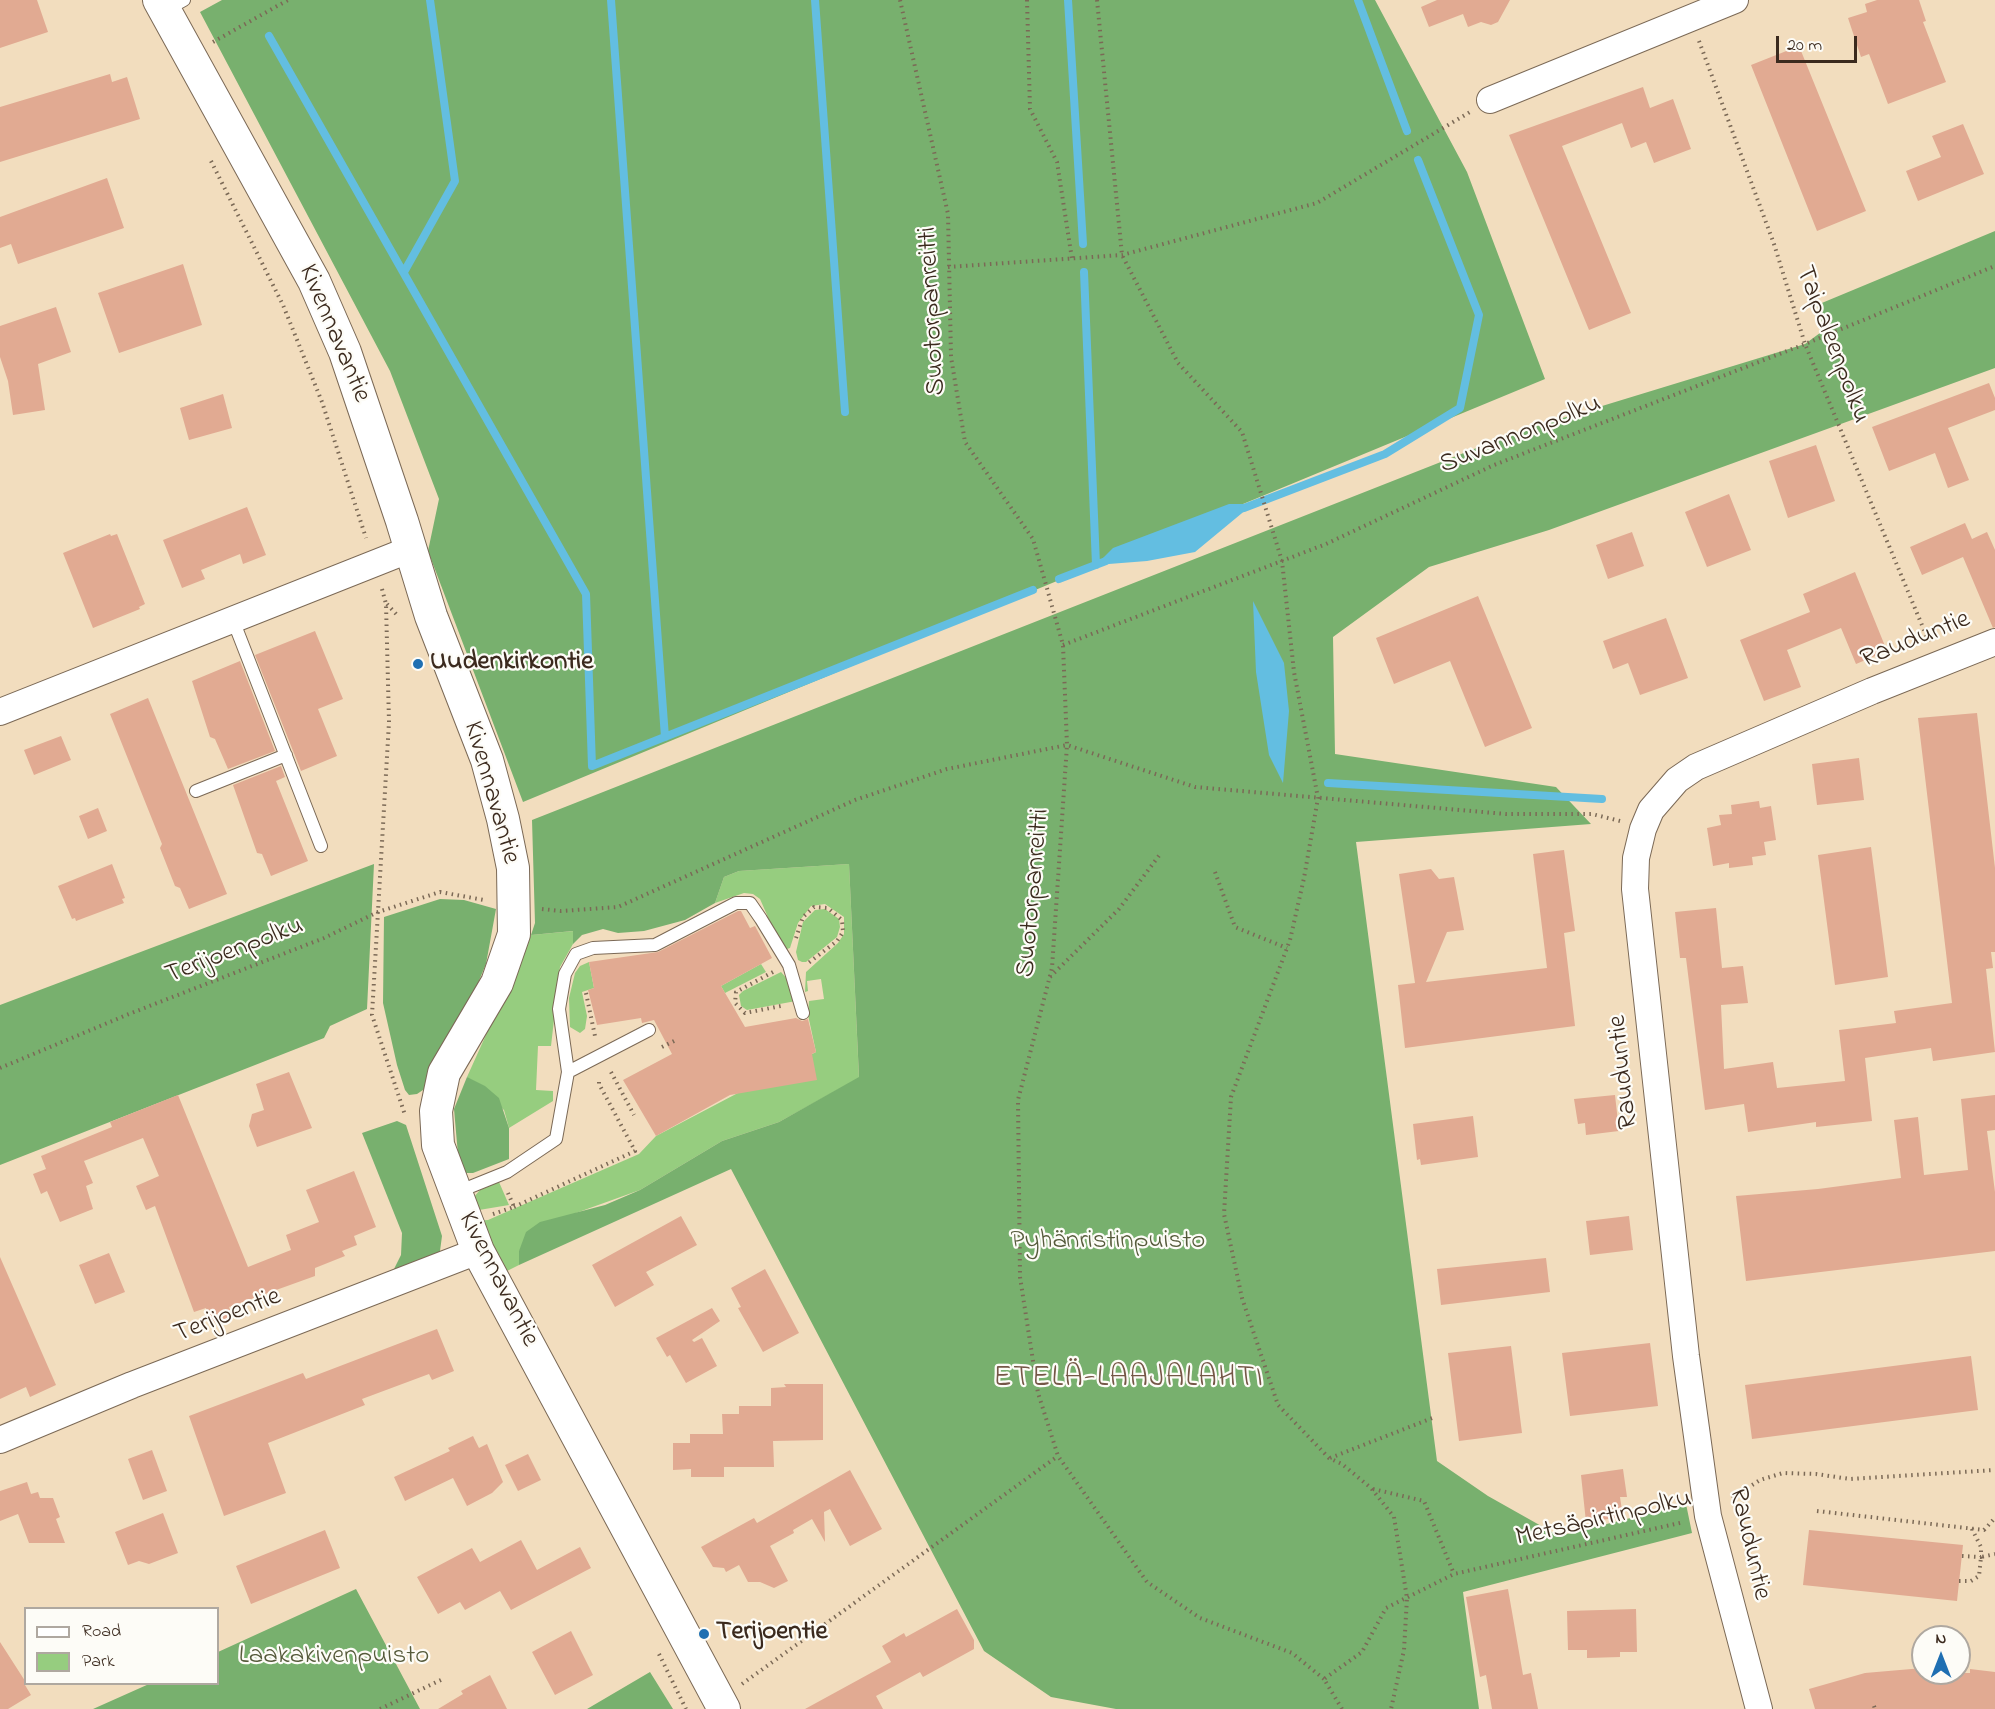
<!DOCTYPE html>
<meta charset="utf-8">
<style>
body{margin:0}
#map{position:relative;width:1995px;height:1709px;overflow:hidden;background:#f2ddbe;font-family:"Indie Flower",sans-serif}
canvas{display:block}
.legend{position:absolute;left:24px;top:1607px;width:195px;height:78px;box-sizing:border-box;background:#fdfcf7;border:2px solid #afa8a0;margin:0;padding:8px 10px;list-style:none;font-size:18px;color:#3b2a1e}
.legend li{display:flex;align-items:center;gap:12px;height:30px}
.legend b{width:30px;border:2px solid #afa8a0}
.north{position:absolute;left:1911px;top:1625px;width:60px;height:60px;box-sizing:border-box;background:#fdfcf7;border:2px solid #afa8a0;border-radius:50%;rotate:0deg;font-size:16px;font-weight:700;line-height:24px;text-align:center;color:#3b2a1e}
.north::after{content:'';display:block;margin:auto;width:21px;height:27px;background:#1f6fb2;clip-path:polygon(50% 0,100% 100%,50% 72%,0 100%)}
.scale{position:absolute;left:1776px;top:36px;width:81px;height:27px;box-sizing:border-box;border:3px solid #3b2a1e;border-top:0;padding-left:8px;font-size:18px;line-height:21px;white-space:nowrap;color:#3b2a1e;-webkit-text-stroke:4px #fdfcf7;paint-order:stroke}
</style>
<div id="map">
<canvas width="1995" height="1709"></canvas>
<ul class="legend">
<li><b style="height:8px;background:#fff"></b>Road</li>
<li><b style="height:16px;background:#96cd7f"></b>Park</li>
</ul>
<div class="north">N</div>
<div class="scale">20 m</div>
</div>
<script>
const ctx = document.querySelector('canvas').getContext('2d');
ctx.lineJoin = 'round';
function fillPath(path, color) {
  ctx.fillStyle = color;
  ctx.fill(path, 'evenodd');
}
function poly(rows) {
  const path = new Path2D();
  for (const r of rows) {
    path.moveTo(r[0], r[1]);
    for (let i = 2; i < r.length; i += 2) path.lineTo(r[i], r[i + 1]);
  }
  return path;
}
function strokePath(path, color, width, dash) {
  ctx.strokeStyle = color;
  ctx.lineWidth = width;
  ctx.lineCap = dash ? 'butt' : 'round';
  ctx.setLineDash(dash || []);
  ctx.stroke(path);
}
function drawText(font, color, halo, rows, align = 'center') {
  ctx.font = font + ' "Indie Flower",sans-serif';
  ctx.lineWidth = 4.5;
  ctx.setLineDash([]);
  ctx.textBaseline = 'middle';
  ctx.strokeStyle = halo;
  ctx.fillStyle = color;
  for (const [text, x, y, turn = 0] of rows) {
    ctx.save();
    ctx.translate(x, y);
    ctx.rotate((+turn || 0) * Math.PI / 180);
    ctx.textAlign = isNaN(turn) ? turn : align;
    if (halo) ctx.strokeText(text, 0, 0);
    ctx.fillText(text, 0, 0);
    ctx.restore();
  }
}
fillPath(poly([
 [849,864,859,1078,779,1122,722,1141,640,1190,576,1213,519,1251,519,1265,503,1273,476,1221,488,1220,639,1154,656,1136,816,1052,808,1015,809,1001,824,999,821,979,807,981,808,991,805,992,806,972,838,943,844,934,844,917,825,904,811,906,798,923,790,948,787,949,778,940,760,899,753,894,744,893,715,903,724,877,739,871],
 [825,909,839,919,840,927,837,937,806,962,802,962,798,960,796,952,803,922,815,910],
 [574,931,573,944,560,967,551,1046,538,1046,536,1090,553,1091,553,1101,509,1128,504,1110,467,1077,531,935],
 [589,962,594,988,582,992,587,1016,585,1029,580,1033,570,1027,569,998,575,973,580,966],
 [761,964,766,972,725,993,721,986],
 [781,972,789,981,796,1001,747,1010,741,1006,739,995,743,991],
 [499,1182,509,1205,473,1211,473,1198,480,1190]
]), '#96cd7f');
fillPath(poly([
 [222,0,1375,0,1467,172,1545,379,523,802,428,551,439,499,390,371,200,12],
 [1995,231,1995,368,1549,530,1429,567,1333,637,1335,754,1556,787,1591,824,1356,842,1437,1461,1488,1496,1559,1536,1686,1504,1692,1533,1463,1592,1479,1709,1116,1709,1051,1697,984,1651,731,1169,519,1265,519,1251,526,1232,540,1222,605,1205,640,1190,722,1141,779,1122,859,1077,849,864,739,871,724,877,715,903,685,920,644,931,618,933,603,929,582,935,573,944,573,931,531,935,535,923,532,820,1517,432,1805,344,1824,330,1817,305],
 [374,864,367,1009,330,1026,324,1038,0,1165,0,1005],
 [440,899,464,900,496,909,486,964,459,1028,429,1086,417,1094,409,1095,405,1090,397,1065,383,1003,384,917],
 [467,1077,485,1086,499,1098,509,1128,509,1159,473,1173,464,1173,459,1166,454,1109],
 [397,1121,406,1125,442,1236,440,1251,432,1261,390,1277,401,1255,402,1233,362,1133],
 [356,1589,420,1709,93,1709,149,1684,218,1684,218,1652],
 [650,1672,673,1709,587,1709]
]), '#78b06e');
fillPath(poly([
 [1229,504,1253,504,1195,552,1147,561,1096,565,1113,548],
 [1253,601,1284,663,1289,711,1283,783,1269,755,1256,672]
]), '#63bee1');
strokePath(poly([
 [611,0,665,737],
 [815,0,845,412],
 [1068,0,1083,244],
 [1358,0,1407,131],
 [269,36,586,594,592,766,1033,590],
 [404,272,455,181,430,0],
 [1084,272,1096,565],
 [1244,508,1385,454,1460,408,1479,315,1418,160],
 [1059,579,1106,561],
 [1328,783,1602,799]
]), '#63bee1', 8);
fillPath(poly([
 [0,0,37,0,48,32,0,48],
 [1437,0,1510,0,1498,22,1491,25,1481,22,1468,27,1463,14,1429,27,1421,7],
 [1877,0,1919,0,1926,21,1923,22,1946,82,1888,104,1869,54,1861,57,1848,18,1867,12,1865,4],
 [1799,46,1866,211,1817,231,1751,65],
 [110,74,112,82,127,77,140,119,0,162,0,107],
 [1643,87,1650,108,1673,99,1691,149,1654,163,1646,142,1631,148,1622,123,1562,146,1631,313,1589,330,1509,135],
 [1963,124,1984,174,1918,201,1906,171,1941,157,1932,136],
 [107,178,124,228,18,264,11,244,0,248,0,217],
 [183,264,202,325,119,353,98,293],
 [56,307,71,352,38,364,45,410,13,415,8,381,0,357,0,326],
 [1989,383,1995,398,1995,410,1948,428,1969,480,1948,488,1935,453,1889,471,1872,427],
 [223,394,232,428,189,440,180,408],
 [1816,445,1835,501,1788,518,1769,461],
 [1729,494,1751,550,1707,567,1685,512],
 [247,507,266,555,243,564,240,554,201,570,205,579,182,588,163,540],
 [1965,523,1972,539,1987,532,1995,550,1995,627,1993,628,1963,557,1922,575,1910,547],
 [1632,532,1644,566,1608,579,1596,545],
 [110,534,111,536,117,534,145,604,139,607,140,609,93,628,63,553],
 [1855,572,1887,651,1856,664,1841,628,1787,650,1801,687,1764,701,1740,640,1810,612,1803,594],
 [1478,596,1532,728,1485,747,1450,661,1394,684,1376,638],
 [1666,618,1688,678,1640,695,1628,663,1613,669,1603,641],
 [315,631,343,699,318,709,337,756,301,771,255,655],
 [240,661,275,751,228,769,215,739,210,737,192,681],
 [148,698,227,894,189,909,180,888,175,886,160,848,162,844,110,714],
 [1977,713,1995,868,1995,952,1991,952,1993,968,1986,969,1995,1052,1933,1061,1931,1048,1865,1058,1872,1121,1816,1127,1816,1122,1748,1132,1744,1104,1705,1110,1686,958,1680,958,1675,912,1716,908,1722,968,1743,966,1748,1003,1721,1005,1724,1069,1773,1062,1777,1088,1845,1081,1839,1030,1896,1023,1894,1011,1952,1003,1918,718],
 [61,736,71,760,34,775,24,750],
 [1859,758,1864,800,1817,805,1812,764],
 [281,766,285,777,276,781,308,861,271,876,262,854,257,853,233,785],
 [1759,801,1760,808,1771,806,1776,840,1764,842,1766,855,1752,857,1753,865,1729,868,1729,863,1713,866,1707,828,1721,825,1719,815,1732,814,1731,805],
 [98,808,107,831,88,839,79,816],
 [1871,847,1888,977,1835,985,1818,855],
 [1564,850,1575,931,1564,933,1575,1026,1405,1048,1398,985,1415,983,1399,874,1431,869,1439,879,1454,877,1464,930,1447,932,1426,982,1547,968,1533,854],
 [112,864,125,898,122,899,124,903,76,921,75,918,72,919,58,886],
 [738,911,741,911,750,928,755,926,772,958,721,986,745,1027,796,1018,802,1021,808,1019,816,1052,812,1054,817,1080,730,1095,656,1136,623,1080,672,1054,654,1020,642,1023,641,1018,597,1025,588,990,594,988,589,962,658,952],
 [289,1072,312,1128,257,1147,249,1126,252,1114,264,1110,256,1084],
 [178,1095,248,1267,291,1250,286,1235,319,1222,306,1190,354,1171,376,1227,354,1236,357,1245,342,1251,345,1256,315,1268,315,1276,229,1307,232,1316,211,1324,206,1308,194,1312,155,1206,146,1210,136,1186,159,1176,143,1138,84,1161,93,1183,86,1186,93,1209,60,1222,47,1191,41,1194,33,1174,46,1169,41,1156,112,1127,110,1122],
 [1615,1095,1619,1131,1586,1135,1585,1123,1578,1124,1574,1099],
 [1995,1095,1995,1130,1987,1131,1995,1192,1995,1251,1746,1281,1736,1196,1818,1189,1901,1178,1894,1120,1918,1117,1924,1175,1968,1170,1961,1099],
 [1473,1116,1478,1157,1421,1165,1420,1159,1417,1160,1413,1124],
 [681,1216,697,1245,646,1272,654,1285,615,1307,592,1265],
 [1629,1216,1633,1250,1590,1255,1586,1221],
 [109,1253,125,1292,95,1304,79,1265],
 [0,1257,56,1385,30,1397,26,1387,0,1399],
 [1546,1258,1550,1292,1441,1305,1437,1269],
 [765,1269,799,1333,763,1352,738,1308,741,1307,731,1288],
 [712,1308,720,1321,692,1340,694,1342,702,1338,717,1366,686,1383,670,1355,667,1357,656,1338],
 [437,1329,454,1371,432,1380,429,1374,362,1399,365,1405,268,1443,286,1493,224,1516,189,1416,303,1373,306,1379],
 [1650,1343,1658,1406,1570,1416,1562,1353],
 [1511,1346,1522,1433,1459,1441,1448,1353],
 [1971,1356,1978,1410,1752,1439,1745,1385],
 [784,1384,823,1384,823,1440,773,1441,774,1467,724,1467,724,1477,691,1477,691,1469,673,1470,673,1443,690,1443,690,1434,723,1434,722,1414,739,1414,739,1406,771,1406,771,1388,786,1387],
 [473,1436,479,1448,487,1444,503,1482,492,1493,467,1506,453,1478,405,1501,394,1477,450,1451,448,1448],
 [152,1450,167,1491,143,1500,128,1459],
 [528,1454,541,1480,518,1491,505,1465],
 [1623,1469,1627,1497,1620,1497,1623,1517,1586,1522,1581,1475],
 [850,1470,882,1529,850,1546,830,1509,824,1512,825,1542,812,1519,793,1530,794,1533,770,1546,788,1581,774,1588,760,1582,748,1582,739,1565,726,1572,724,1568,713,1567,701,1547,754,1518,757,1523],
 [27,1482,31,1494,38,1492,40,1498,53,1498,60,1517,56,1519,65,1543,29,1543,18,1514,0,1521,0,1491],
 [163,1513,178,1553,149,1564,139,1561,128,1565,115,1532],
 [325,1530,340,1568,251,1604,236,1566],
 [1809,1530,1963,1545,1957,1601,1803,1585],
 [521,1540,537,1570,580,1547,591,1568,511,1610,500,1591,465,1610,460,1602,438,1614,417,1577,472,1548,480,1562],
 [1508,1589,1523,1675,1531,1673,1538,1709,1492,1709,1486,1675,1480,1677,1466,1597],
 [957,1609,974,1640,974,1649,923,1677,920,1672,876,1696,883,1709,805,1709,891,1662,882,1646,904,1633,906,1637],
 [1636,1609,1637,1652,1620,1652,1620,1657,1587,1658,1587,1650,1568,1650,1567,1611],
 [571,1631,593,1675,555,1695,532,1652],
 [0,1642,27,1684,25,1685,31,1695,8,1709,0,1709],
 [1923,1668,1923,1673,1970,1673,1970,1669,1995,1672,1995,1709,1815,1709,1809,1689,1865,1673],
 [490,1675,507,1709,438,1709,463,1694,461,1691]
]), '#e1aa92');
const service = poly([
 [166,10,184,0],
 [233,620,321,846],
 [196,791,286,755],
 [568,1072,559,1009,565,974,576,954,593,948,655,945,736,903,750,903,761,919,789,965,803,1013],
 [455,1193,507,1172,556,1139,568,1072,649,1030]
]);
const minor = poly([
 [1490,100,1735,0],
 [0,712,411,549],
 [0,1440,132,1385,478,1251],
 [1759,1709,1708,1516,1686,1356,1635,889,1636,858,1643,829,1651,810,1677,780,1696,767,1872,691,1995,642]
]);
const tertiary = poly([
 [159,0,314,281,345,352,402,521,431,616,487,760,503,819,513,868,514,934,497,983,444,1073,436,1111,438,1145,478,1251,724,1709]
]);
strokePath(service, '#7b6956', 14);
strokePath(minor, '#7b6956', 28);
strokePath(tertiary, '#7b6956', 34);
strokePath(poly([
 [900,0,948,214,951,357,965,442,1033,539,1063,645,1067,745,1052,968,1018,1100,1020,1277,1038,1393,1058,1456,1147,1582,1200,1618,1292,1653,1324,1679],
 [1027,0,1030,109,1057,162,1072,259],
 [1097,0,1122,255,1178,363,1242,432,1282,561,1294,672,1318,798,1304,878,1290,940,1231,1097,1224,1214,1242,1298,1278,1405,1329,1458,1342,1464,1371,1488,1394,1517,1407,1598,1404,1650,1391,1709],
 [1699,41,1774,244,1805,344,1929,642],
 [213,42,288,0],
 [211,161,283,305,322,402,366,538],
 [948,267,1122,255,1317,203,1470,112],
 [382,589,386,604,389,722,372,1015,405,1115],
 [387,604,397,615],
 [1063,645,1326,544,1494,465,1805,344,1995,266],
 [1215,872,1235,927,1287,948],
 [542,909,561,911,618,907,855,800,947,769,1067,745,1195,787,1506,814,1592,814,1620,821],
 [796,938,803,917,814,907,828,908,842,920,843,932,837,941,807,964],
 [773,972,736,992,735,1003,745,1013,781,1006],
 [1050,977,1119,909,1161,853],
 [586,993,595,1036],
 [662,1047,678,1039],
 [0,1068,129,1014,324,938,378,912,440,892,484,900],
 [611,1072,634,1115],
 [514,1207,635,1151,599,1084,599,1078],
 [493,1214,514,1207,508,1193],
 [1330,1458,1435,1417],
 [1373,1489,1424,1501,1454,1574],
 [1732,1498,1760,1480,1783,1473,1816,1474,1850,1479,1995,1470],
 [1817,1511,1984,1530,1994,1519],
 [1962,1556,1981,1557,1981,1547,1971,1527],
 [1959,1581,1971,1581,1979,1576,1981,1557,1995,1554],
 [659,1654,686,1709],
 [742,1684,1058,1456],
 [1874,1706,1875,1709],
 [380,1709,445,1678],
 [1342,1709,1324,1679,1362,1652,1386,1608,1454,1574,1684,1522]
]), '#7b6956', 4, [1.5, 4.5]);
strokePath(service, '#fff', 12);
strokePath(minor, '#fff', 26);
strokePath(tertiary, '#fff', 32);
for (const [x, y, r, color] of [
 [418,664,6,"#1f6fb2"],
 [704,1634,6,"#1f6fb2"]
]) {
  const dot = new Path2D();
  dot.arc(x, y, r, 0, 2 * Math.PI);
  ctx.fillStyle = color;
  ctx.fill(dot);
  strokePath(dot, '#fdfcf7', 2);
}
drawText('27px', '#3b2a1e', '#fdfcf7', [
 ["Suotorpanreitti",934,311,-93],
 ["Kivennavantie",333,334,67],
 ["Taipaleenpolku",1831,345,69],
 ["Suvannonpolku",1521,436,-22],
 ["Rauduntie",1916,641,-22],
 ["Kivennavantie",490,793,74],
 ["Suotorpanreitti",1035,893,-85],
 ["Terijoenpolku",235,952,-21],
 ["Rauduntie",1625,1072,-96],
 ["Kivennavantie",497,1280,63],
 ["Terijoentie",228,1317,-21],
 ["Metsäpirtinpolku",1604,1520,-13],
 ["Rauduntie",1748,1544,77]
]);
drawText('bold 27px', '#3b2a1e', '#fdfcf7', [
 ["Uudenkirkontie",430,664],
 ["Terijoentie",716,1634]
], 'left');
drawText('27px', '#565b3b', '#fdfcf7', [
 ["Pyhänristinpuisto",1108,1243],
 ["Laakakivenpuisto",334,1658]
]);
ctx.letterSpacing = '1.5px';
drawText('30px', '#755747', '#fdfcf7', [
 ["ETELÄ-LAAJALAHTI",1129,1380]
]);
ctx.letterSpacing = '0px';
</script>
